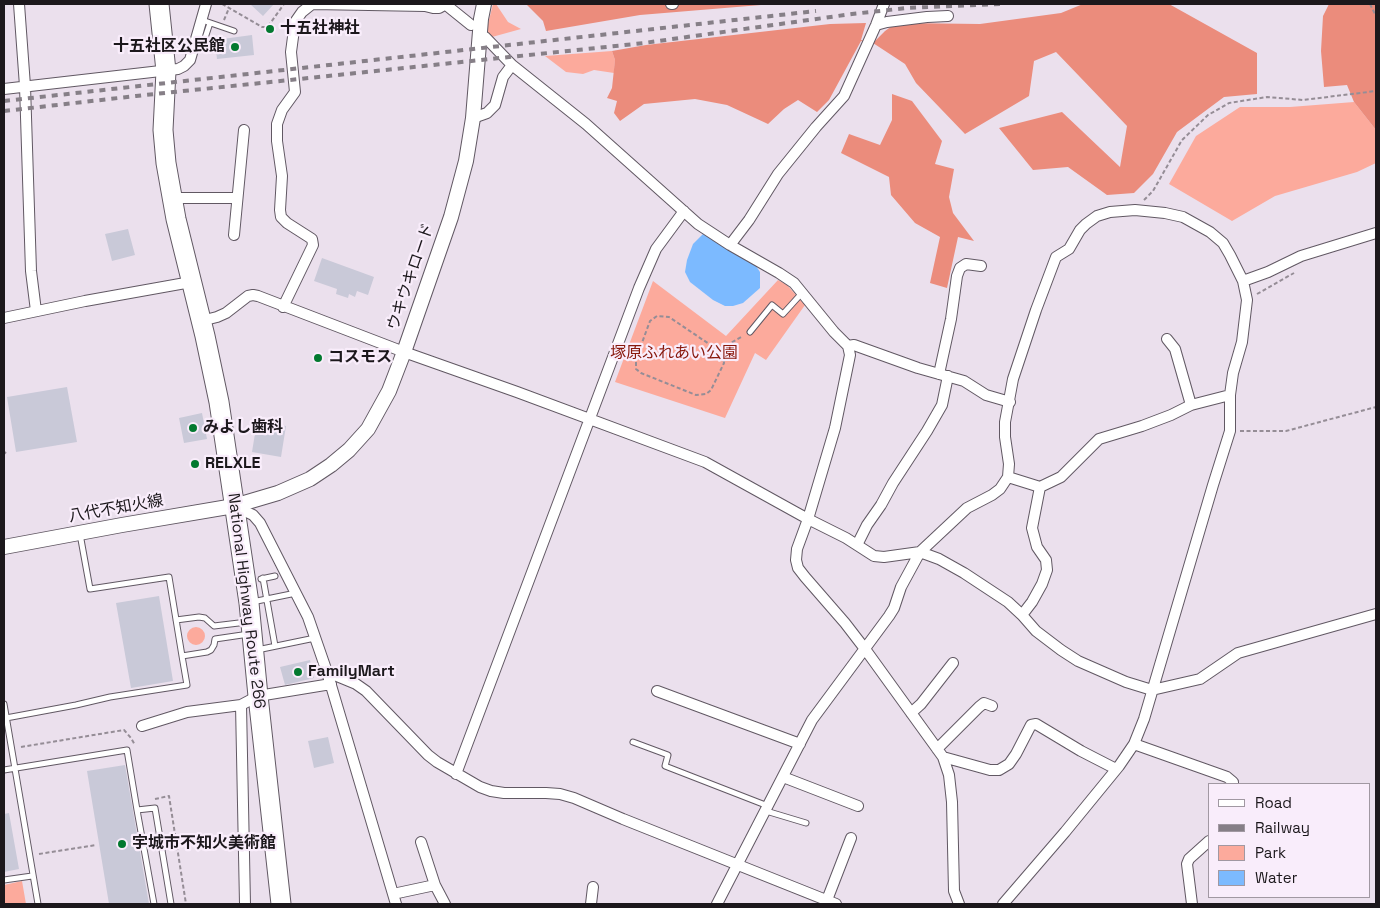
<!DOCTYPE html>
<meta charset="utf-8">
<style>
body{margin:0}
#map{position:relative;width:1380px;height:908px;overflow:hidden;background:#ebe0ed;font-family:"Space Grotesk",sans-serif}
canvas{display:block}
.frame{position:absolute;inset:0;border:5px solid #1c181c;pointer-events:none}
.legend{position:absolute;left:1208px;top:783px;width:162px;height:115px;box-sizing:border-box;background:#f9edfb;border:1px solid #a198a2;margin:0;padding:6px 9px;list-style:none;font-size:15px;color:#1c181c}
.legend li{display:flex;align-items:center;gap:10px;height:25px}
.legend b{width:25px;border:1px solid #a198a2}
</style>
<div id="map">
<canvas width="1380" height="908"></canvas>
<div class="frame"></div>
<ul class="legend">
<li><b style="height:6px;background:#fff"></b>Road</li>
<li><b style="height:6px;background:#867f87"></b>Railway</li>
<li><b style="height:14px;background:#fcaa9c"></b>Park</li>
<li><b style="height:14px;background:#7cbaff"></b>Water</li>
</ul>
</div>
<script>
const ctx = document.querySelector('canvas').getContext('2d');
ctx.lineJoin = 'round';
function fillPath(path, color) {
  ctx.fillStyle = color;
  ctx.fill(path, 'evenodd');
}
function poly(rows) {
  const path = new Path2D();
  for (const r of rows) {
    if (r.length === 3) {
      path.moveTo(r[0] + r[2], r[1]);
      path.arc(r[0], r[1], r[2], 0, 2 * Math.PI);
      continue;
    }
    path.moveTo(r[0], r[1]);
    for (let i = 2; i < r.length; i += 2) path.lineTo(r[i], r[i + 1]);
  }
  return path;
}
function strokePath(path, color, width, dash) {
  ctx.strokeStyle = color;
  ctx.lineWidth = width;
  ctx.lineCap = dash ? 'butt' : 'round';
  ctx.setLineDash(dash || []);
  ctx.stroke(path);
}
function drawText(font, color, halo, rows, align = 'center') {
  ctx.font = font + ' "Space Grotesk","Noto Sans JP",sans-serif';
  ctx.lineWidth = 4.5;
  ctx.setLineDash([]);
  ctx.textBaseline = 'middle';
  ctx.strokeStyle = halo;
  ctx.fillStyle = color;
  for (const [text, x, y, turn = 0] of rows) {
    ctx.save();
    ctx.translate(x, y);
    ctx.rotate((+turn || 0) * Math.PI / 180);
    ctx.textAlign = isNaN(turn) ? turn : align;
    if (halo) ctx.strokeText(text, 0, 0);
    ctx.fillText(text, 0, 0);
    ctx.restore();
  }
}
fillPath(poly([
 [493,4,496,4,508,22,521,29,492,37,486,32],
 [612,51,615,60,614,73,594,70,583,74,566,72,545,56],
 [1354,102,1376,130,1376,163,1357,172,1275,196,1232,221,1169,184,1196,136,1240,107,1290,107],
 [778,280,787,285,805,305,766,360,755,353,725,418,615,382,653,281,726,336],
 [196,636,9],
 [22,881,26,904,4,904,4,885]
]), '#fcaa9c');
fillPath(poly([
 [526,4,773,4,640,15,546,31,543,21],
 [1083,4,1169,4,1257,53,1257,94,1224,97,1177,132,1153,174,1134,193,1107,195,1068,167,1033,170,999,128,1062,112,1120,167,1127,126,1056,52,1034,61,1029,96,965,134,916,83,905,64,873,43,861,41,829,100,817,112,798,100,784,109,768,124,727,105,695,99,644,104,620,121,614,113,617,101,607,98,612,88,615,60,612,51,646,45,830,24,866,23,861,40,873,43,885,31,892,26,903,23,980,24,1061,13],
 [1329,4,1376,4,1376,130,1354,102,1347,85,1324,87,1321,51,1323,16],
 [892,94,912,101,942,141,935,164,954,169,949,197,953,213,974,241,958,237,947,288,930,283,940,237,915,223,891,195,889,177,841,153,849,134,880,145,892,120]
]), '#eb8c7c');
fillPath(poly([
 [703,234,756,266,760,272,760,288,743,303,733,306,725,306,713,300,690,282,685,272,687,260,693,244]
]), '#7cbaff');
fillPath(poly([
 [250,4,274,4,263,16],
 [252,35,254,55,217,59,215,40],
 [128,229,135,255,112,261,105,234],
 [322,258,374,277,368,295,357,291,355,297,349,294,348,298,336,294,337,289,314,281],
 [67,387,77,442,16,452,7,397],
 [202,413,207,439,184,443,179,418],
 [257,421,286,426,281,457,252,452],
 [159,596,173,681,131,688,116,603],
 [310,660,314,678,285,685,280,667],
 [328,737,334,763,314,768,308,741],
 [125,765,133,811,149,904,109,904,87,771],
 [9,813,19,869,4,872,4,814]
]), '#c9c9d8');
const lane = poly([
 [202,20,234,31],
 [195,44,202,47,210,23],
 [750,332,772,305,783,314,802,293],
 [80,534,90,589,169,577,182,656,207,652,211,650,214,645,215,639,249,634],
 [263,578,275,646],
 [261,579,275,576],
 [252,602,296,593],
 [176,620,199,617,205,618,214,626,247,622],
 [257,650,315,638],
 [4,704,38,904],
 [6,718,76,705,110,697,187,685,182,656],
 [633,742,668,755,665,766,768,806],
 [4,770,127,750,137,810,155,808,171,904],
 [137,810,154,904],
 [766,811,806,823],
 [4,880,32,876]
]);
const street = poly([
 [19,4,25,86,31,271,36,311],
 [313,4,425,6,433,8,439,8,446,4],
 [445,4,471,25],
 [671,4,673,4],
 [876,25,887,22,927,17,948,16],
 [485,37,512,65,586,124,698,224,730,245,779,273,794,283,834,332,848,346,850,355,835,428,808,519,797,549,796,560,798,568,805,577,845,623,865,649,943,757,949,775,952,802,954,891,959,904],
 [4,89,178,69,184,66,190,60,206,4],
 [473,118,487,113,495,105,503,77,512,65],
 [172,198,237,198],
 [234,235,244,130],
 [730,245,749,220,778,174,816,127,844,96,876,25,884,4],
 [1243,281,1268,272,1301,256,1376,233],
 [283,307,313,245,312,239,287,223,281,217,280,210,282,176,277,141,277,124,282,110,295,92,291,52,295,22,302,12,312,4],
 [4,318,85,301,191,282],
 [201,321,217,317,226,313,248,296,253,295,258,296,404,352,517,392,705,462,808,519,846,538,874,556,884,557,920,552,939,559,964,573,1008,602,1022,615,1036,631,1061,650,1078,661,1126,682,1152,690,1200,679,1238,653,1376,614],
 [1167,339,1175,349,1191,405],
 [848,346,854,345,918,368,964,381,986,395,1010,402],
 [939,374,951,319,957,276,960,268,966,264,981,266],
 [1008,477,1040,487,1061,477,1099,439,1142,426,1171,415,1191,405,1230,395],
 [234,506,253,515,260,523,308,617,327,672,396,904],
 [857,545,867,525,881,505,893,483,927,431,942,405,948,376],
 [1022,615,1032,602,1042,584,1047,570,1046,560,1037,547,1032,528,1040,487],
 [327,672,356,684,366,691,428,755,437,762,480,787,491,791,504,793,546,793,560,794,574,798,623,819,836,904],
 [657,691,800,744],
 [911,713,921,704,953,663],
 [142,726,187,712,241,705],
 [1134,744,1227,777,1233,782,1233,784],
 [937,749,979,707,984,703,992,706],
 [943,757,990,770,999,770,1009,764,1016,754,1031,725,1036,724,1081,751,1116,769],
 [456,774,639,288,656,249,684,211],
 [783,777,858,806],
 [421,842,435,885,445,904],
 [393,894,435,885],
 [827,900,851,838],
 [245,904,241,705,258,696,331,684],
 [591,904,593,887],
 [717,904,812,720,889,616,894,608,901,587,920,552,967,508,992,495,1000,489,1008,477,1009,464,1005,437,1005,422,1013,379,1036,310,1056,257,1069,249,1080,230,1086,224,1097,216,1110,212,1135,210,1165,213,1183,217,1210,232,1223,243,1230,255,1243,281,1247,300,1242,342,1233,373,1230,395,1230,431,1213,485,1144,719,1134,744,1119,766,1065,832,1003,904],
 [1192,904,1187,864,1189,859,1209,841]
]);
const secondary = poly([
 [4,547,122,525,234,506,278,493,310,479,331,465,349,450,368,429,389,391,404,352,451,217,466,161,473,118,481,19,484,4]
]);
const highway = poly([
 [159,4,166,71,163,130,166,163,176,219,205,336,219,402,249,603,258,696,281,904]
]);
strokePath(lane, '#615863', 7);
strokePath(street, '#615863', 12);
strokePath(secondary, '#615863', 16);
strokePath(highway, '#615863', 21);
strokePath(poly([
 [222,4,262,27,266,27,269,25,284,4],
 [1370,4,1376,16],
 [224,20,229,8],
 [1144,200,1153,191,1182,140,1208,115,1229,103,1267,97,1303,100,1376,91],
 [1257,294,1294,273],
 [718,350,723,356,724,363,711,390,706,394,696,395,641,373,636,369,636,359,650,321,657,316,669,317,718,350,743,336],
 [1240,431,1286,431,1376,407],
 [4,454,6,452],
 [21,747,124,730,131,738,135,745],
 [155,799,169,796,186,904],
 [39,854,96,845]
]), '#958d96', 2, [4, 2.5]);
strokePath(lane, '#fff', 5);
strokePath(street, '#fff', 10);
strokePath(secondary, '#fff', 14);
strokePath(highway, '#fff', 19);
strokePath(poly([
 [4,101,816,11],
 [4,111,136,96,644,43,852,14,907,8,1003,4]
]), '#867f87', 4, [6, 6]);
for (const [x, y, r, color] of [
 [270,29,5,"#02792f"],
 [235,47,5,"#02792f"],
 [318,358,5,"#02792f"],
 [193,428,5,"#02792f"],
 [195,464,5,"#02792f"],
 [298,672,5,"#02792f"],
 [122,844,5,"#02792f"]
]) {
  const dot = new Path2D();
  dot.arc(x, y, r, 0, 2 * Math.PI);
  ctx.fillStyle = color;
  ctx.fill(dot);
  strokePath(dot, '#f9edfb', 2);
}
drawText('bold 16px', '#1c181c', '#f9edfb', [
 ["十五社神社",280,29],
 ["十五社区公民館",225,47,"right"],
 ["コスモス",328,358],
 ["みよし歯科",203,428],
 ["RELXLE",205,464],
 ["FamilyMart",308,672],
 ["宇城市不知火美術館",132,844]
], 'left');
drawText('16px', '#1c181c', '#f9edfb', [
 ["ウキウキロード",411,277,-71],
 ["八代不知火線",116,509,-10],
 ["National Highway Route 266",246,601,83]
]);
drawText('16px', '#88180c', '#f9edfb', [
 ["塚原ふれあい公園",674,354]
]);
</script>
